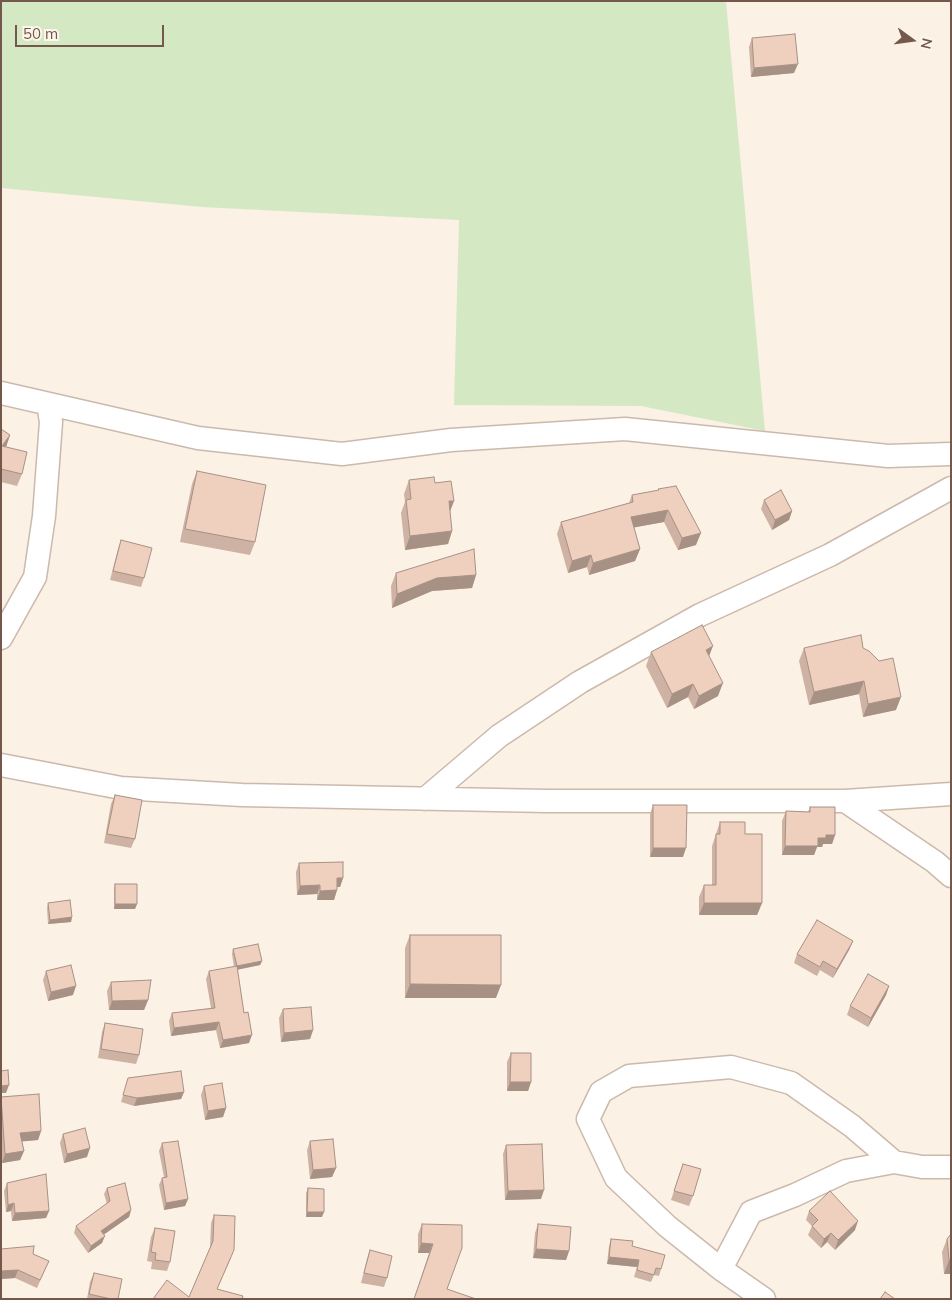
<!DOCTYPE html>
<style>
body{margin:0}
#map{position:relative;width:952px;height:1300px;overflow:hidden;background:#fbf1e5;font-family:Mulish,sans-serif}
canvas{display:block}
.frame{position:absolute;inset:0;border:2px solid #73584b;pointer-events:none}
.north{position:absolute;left:887px;top:15px;width:50px;height:50px;-webkit-text-stroke:4px #fef6eb;paint-order:stroke;rotate:104deg;font-size:14px;font-weight:700;line-height:20px;text-align:center;color:#73584b}
.north::after{content:'';display:block;margin:auto;width:18px;height:22px;background:#73584b;clip-path:polygon(50% 0,100% 100%,50% 72%,0 100%)}
.scale{position:absolute;left:15px;top:25px;width:149px;height:22px;box-sizing:border-box;border:2px solid #73584b;border-top:0;padding-left:6px;font-size:15px;line-height:18px;white-space:nowrap;color:#73584b;-webkit-text-stroke:4px #fef6eb;paint-order:stroke}
</style>
<div id="map">
<canvas width="952" height="1300"></canvas>
<div class="frame"></div>
<div class="north">N</div>
<div class="scale">50 m</div>
</div>
<script>
const ctx = document.querySelector('canvas').getContext('2d');
ctx.lineJoin = 'round';
function fillPath(path, color) {
  ctx.fillStyle = color;
  ctx.fill(path, 'evenodd');
}
function poly(rows) {
  const path = new Path2D();
  for (const r of rows) {
    path.moveTo(r[0], r[1]);
    for (let i = 2; i < r.length; i += 2) path.lineTo(r[i], r[i + 1]);
  }
  return path;
}
function strokePath(path, color, width, dash) {
  ctx.strokeStyle = color;
  ctx.lineWidth = width;
  ctx.lineCap = dash ? 'butt' : 'round';
  ctx.setLineDash(dash || []);
  ctx.stroke(path);
}
fillPath(poly([
 [1,1,726,1,765,431,641,406,454,405,459,220,202,207,1,188]
]), '#d4e8c4');
const minor = poly([
 [1,393,198,438,342,454,451,440,625,429,888,456,951,454],
 [1,638,35,577,44,516,51,422,48,404],
 [1,765,121,788,242,795,547,801,845,801,951,794],
 [425,799,499,736,580,682,700,615,830,555,951,488],
 [845,801,935,862,951,876],
 [721,1269,751,1212,795,1195,846,1171,894,1162],
 [764,1299,721,1269,667,1226,616,1178,588,1119,601,1092,629,1076,731,1067,791,1083,852,1126,894,1162,922,1167,951,1167]
]);
strokePath(minor, '#ccb9ac', 25);
strokePath(minor, '#fff', 22);
fillPath(poly([
 [752,38,794,73,751,77,749,47],
 [1,429,10,435,6,447,22,474,17,486,1,482],
 [197,471,255,542,250,555,180,542,192,484],
 [409,480,435,483,454,501,450,511,452,531,448,544,405,550,401,513,405,502,404,494],
 [658,489,696,545,678,550,664,522,634,527,640,549,635,561,589,575,587,567,568,573,557,534,561,522,629,503,632,495,658,491],
 [764,500,792,511,789,520,772,530,761,509],
 [121,540,144,578,141,587,110,580,118,549],
 [396,573,476,575,472,588,432,591,392,608,391,586],
 [804,648,863,648,896,710,863,717,859,694,809,705,799,661],
 [651,652,709,657,718,696,694,709,688,697,667,708,646,666],
 [115,795,135,839,131,848,104,843,111,804],
 [653,805,683,857,650,857,650,814],
 [810,807,835,835,832,844,823,844,822,847,817,847,814,855,782,855,782,821,786,811,808,812],
 [720,822,745,834,762,903,757,915,699,915,699,897,704,885,712,885,712,846],
 [299,863,343,878,340,887,337,887,337,890,334,900,317,900,317,894,297,895,296,872],
 [115,884,137,904,135,909,114,909,114,888],
 [48,903,72,917,71,922,48,924,47,908],
 [410,935,496,998,405,998,405,948],
 [853,941,849,950,833,978,820,970,817,976,794,963,797,954],
 [233,949,262,961,260,965,237,970,249,1043,220,1048,216,1030,171,1036,169,1021,172,1013,211,1008,206,979,209,971,234,967,232,954],
 [46,971,73,995,48,1001,43,980],
 [111,982,148,1000,144,1010,109,1010,107,991],
 [889,986,886,995,868,1027,847,1015,850,1006],
 [283,1009,313,1030,310,1039,281,1042,279,1018],
 [105,1023,139,1055,136,1064,98,1058,102,1032],
 [511,1053,531,1082,528,1091,507,1091,507,1062],
 [128,1078,184,1092,181,1099,134,1106,121,1102],
 [204,1086,226,1108,223,1117,205,1120,201,1095],
 [1,1097,41,1131,38,1140,22,1141,24,1151,20,1160,2,1163],
 [63,1134,87,1157,64,1163,60,1143],
 [310,1141,336,1168,332,1177,310,1179,307,1150],
 [162,1143,188,1199,185,1206,164,1210,159,1185,162,1178,164,1177,159,1151],
 [506,1145,541,1199,505,1200,503,1154],
 [680,1173,693,1196,689,1206,671,1200],
 [7,1183,49,1211,46,1218,12,1221,11,1211,6,1212,4,1191],
 [107,1188,131,1210,129,1217,104,1234,102,1243,88,1253,74,1233,76,1226,107,1204,104,1194],
 [308,1188,322,1217,306,1217,306,1193],
 [809,1211,855,1230,835,1250,827,1242,821,1248,808,1235,812,1226,806,1220],
 [214,1215,231,1258,217,1289,189,1297,210,1248,211,1223],
 [422,1224,447,1289,414,1299,429,1253,418,1253,418,1234],
 [538,1224,569,1251,566,1260,533,1258,535,1233],
 [155,1228,170,1262,167,1271,151,1269,152,1262,147,1261,151,1237],
 [951,1234,951,1274,944,1274,942,1252,947,1239],
 [611,1239,632,1246,661,1269,659,1276,654,1275,651,1282,634,1277,637,1267,607,1264,609,1246],
 [1,1249,33,1254,49,1261,37,1288,15,1278,1,1279],
 [370,1250,387,1278,384,1287,361,1283,367,1259],
 [94,1273,118,1299,87,1299,90,1282]
]), '#ceb2a3');
fillPath(poly([
 [798,64,794,73,751,77,754,68],
 [10,435,6,447,2,446],
 [449,501,454,501,449,514],
 [668,510,664,522,626,529,631,517],
 [792,511,789,520,772,530,775,520],
 [452,531,448,544,405,550,410,536],
 [701,533,696,545,678,550,682,538],
 [640,549,635,561,589,575,593,563],
 [591,555,587,567,568,573,572,561],
 [476,575,472,588,432,591,392,608,397,594,437,578],
 [713,646,708,659,706,650],
 [864,681,859,694,809,705,814,692],
 [723,683,718,696,694,709,699,696],
 [693,684,688,697,667,708,672,694],
 [901,697,896,710,863,717,868,704],
 [826,835,835,835,832,844,823,844,822,847,817,847,814,855,782,855,785,846],
 [653,848,686,848,683,857,650,857],
 [337,878,343,878,340,887,334,887],
 [320,885,317,894,297,895,300,886],
 [337,890,334,900,317,900,320,891],
 [704,903,762,903,757,915,699,915],
 [115,904,137,904,135,909,114,909],
 [72,917,71,922,48,924,50,920],
 [853,941,849,950,833,978,837,969],
 [262,961,260,965,235,970,237,966],
 [410,984,501,985,496,998,405,998],
 [76,986,73,995,48,1001,51,992],
 [889,986,886,995,868,1027,871,1018],
 [148,1000,144,1010,109,1010,112,1001],
 [219,1022,216,1030,171,1036,174,1028],
 [313,1030,310,1039,281,1042,284,1033],
 [252,1035,249,1043,220,1048,223,1040],
 [510,1082,531,1082,528,1091,507,1091],
 [9,1085,6,1093,1,1093,1,1086],
 [184,1092,181,1099,134,1106,137,1098],
 [226,1108,223,1117,205,1120,208,1111],
 [41,1131,38,1140,17,1142,20,1133],
 [90,1148,87,1157,64,1163,67,1154],
 [24,1151,20,1160,2,1163,5,1154],
 [336,1168,332,1177,310,1179,313,1170],
 [544,1190,541,1199,505,1200,508,1191],
 [188,1199,185,1206,164,1210,166,1203],
 [14,1203,11,1211,6,1212,8,1205],
 [131,1210,129,1217,99,1238,101,1231],
 [49,1211,46,1218,12,1221,15,1213],
 [307,1212,324,1212,322,1217,306,1217],
 [858,1221,855,1230,835,1250,838,1240],
 [831,1233,827,1242,821,1248,824,1239],
 [105,1236,102,1243,88,1253,91,1246],
 [421,1243,433,1244,429,1253,418,1253],
 [536,1249,569,1251,566,1260,533,1258],
 [609,1257,639,1260,637,1267,607,1264],
 [949,1260,951,1260,951,1274,944,1274],
 [18,1270,15,1278,1,1279,1,1271]
]), '#a79185');
const building = poly([
 [795,34,798,64,754,68,752,38,795,34],
 [1,429,10,435,2,446,27,452,22,474,1,469,1,429],
 [197,471,266,485,255,542,185,529,197,471],
 [434,477,435,483,451,481,454,501,449,501,452,531,410,536,406,500,411,499,409,480,434,477],
 [676,486,701,533,682,538,668,510,631,517,640,549,593,563,591,555,572,561,561,522,633,502,632,495,659,490,658,489,676,486],
 [781,490,792,511,775,520,764,500,781,490],
 [121,540,152,548,144,578,113,571,121,540],
 [474,549,476,575,437,578,397,594,396,573,474,549],
 [702,625,713,646,706,650,723,683,699,696,693,684,672,694,651,652,702,625],
 [861,635,863,648,869,651,879,661,893,658,901,697,868,704,864,681,814,692,804,648,861,635],
 [115,795,142,800,135,839,107,834,115,795],
 [653,805,687,805,686,848,653,848,653,805],
 [810,807,835,807,835,835,826,835,826,838,818,838,818,846,785,846,786,811,810,812,810,807],
 [720,822,745,822,745,834,762,834,762,903,704,903,704,885,716,885,716,834,720,834,720,822],
 [343,862,343,878,337,878,337,890,320,891,320,885,300,886,299,863,343,862],
 [115,884,137,884,137,904,115,904,115,884],
 [70,900,72,917,50,920,48,903,70,900],
 [817,920,853,941,837,969,823,961,820,967,797,954,817,920],
 [410,935,501,935,501,985,410,984,410,935],
 [258,944,262,961,237,966,233,949,258,944],
 [71,965,76,986,51,992,46,971,71,965],
 [237,966,244,1013,248,1012,252,1035,223,1040,219,1022,174,1028,172,1013,215,1008,209,971,237,966],
 [868,974,889,986,871,1018,850,1006,868,974],
 [151,980,148,1000,112,1001,111,982,151,980],
 [311,1007,313,1030,284,1033,283,1009,311,1007],
 [105,1023,143,1029,139,1055,101,1049,105,1023],
 [511,1053,531,1053,531,1082,510,1082,511,1053],
 [8,1070,9,1085,1,1086,1,1071,8,1070],
 [181,1071,184,1092,137,1098,123,1095,128,1078,181,1071],
 [222,1083,226,1108,208,1111,204,1086,222,1083],
 [39,1094,41,1131,20,1133,24,1151,5,1154,1,1097,39,1094],
 [85,1128,90,1148,67,1154,63,1134,85,1128],
 [333,1139,336,1168,313,1170,310,1141,333,1139],
 [178,1141,188,1199,166,1203,162,1178,167,1177,162,1143,178,1141],
 [542,1144,544,1190,508,1191,506,1145,542,1144],
 [683,1164,701,1169,693,1196,674,1191,683,1164],
 [46,1174,49,1211,15,1213,14,1203,8,1205,7,1183,46,1174],
 [125,1183,131,1210,101,1231,105,1236,91,1246,76,1226,110,1201,107,1188,125,1183],
 [308,1188,324,1189,324,1212,307,1212,308,1188],
 [830,1191,858,1221,838,1240,831,1233,824,1239,812,1226,818,1220,809,1211,830,1191],
 [214,1215,235,1216,234,1250,217,1289,243,1296,242,1299,153,1299,167,1280,189,1297,213,1241,214,1215],
 [422,1224,462,1225,462,1248,447,1289,476,1299,414,1299,433,1244,421,1243,422,1224],
 [538,1224,571,1227,569,1251,536,1249,538,1224],
 [155,1228,175,1231,170,1262,155,1260,156,1253,151,1252,155,1228],
 [951,1234,951,1260,949,1260,947,1239,951,1234],
 [611,1239,633,1241,632,1246,665,1255,661,1269,656,1268,654,1275,637,1270,639,1260,609,1257,611,1239],
 [34,1246,33,1254,49,1261,40,1280,18,1270,1,1271,1,1249,34,1246],
 [370,1250,392,1256,387,1278,364,1273,370,1250],
 [94,1273,122,1279,118,1299,111,1299,89,1294,94,1273],
 [885,1292,895,1299,880,1299,885,1292]
]);
fillPath(building, '#efcfbe');
strokePath(building, '#a79185', 1);
</script>
